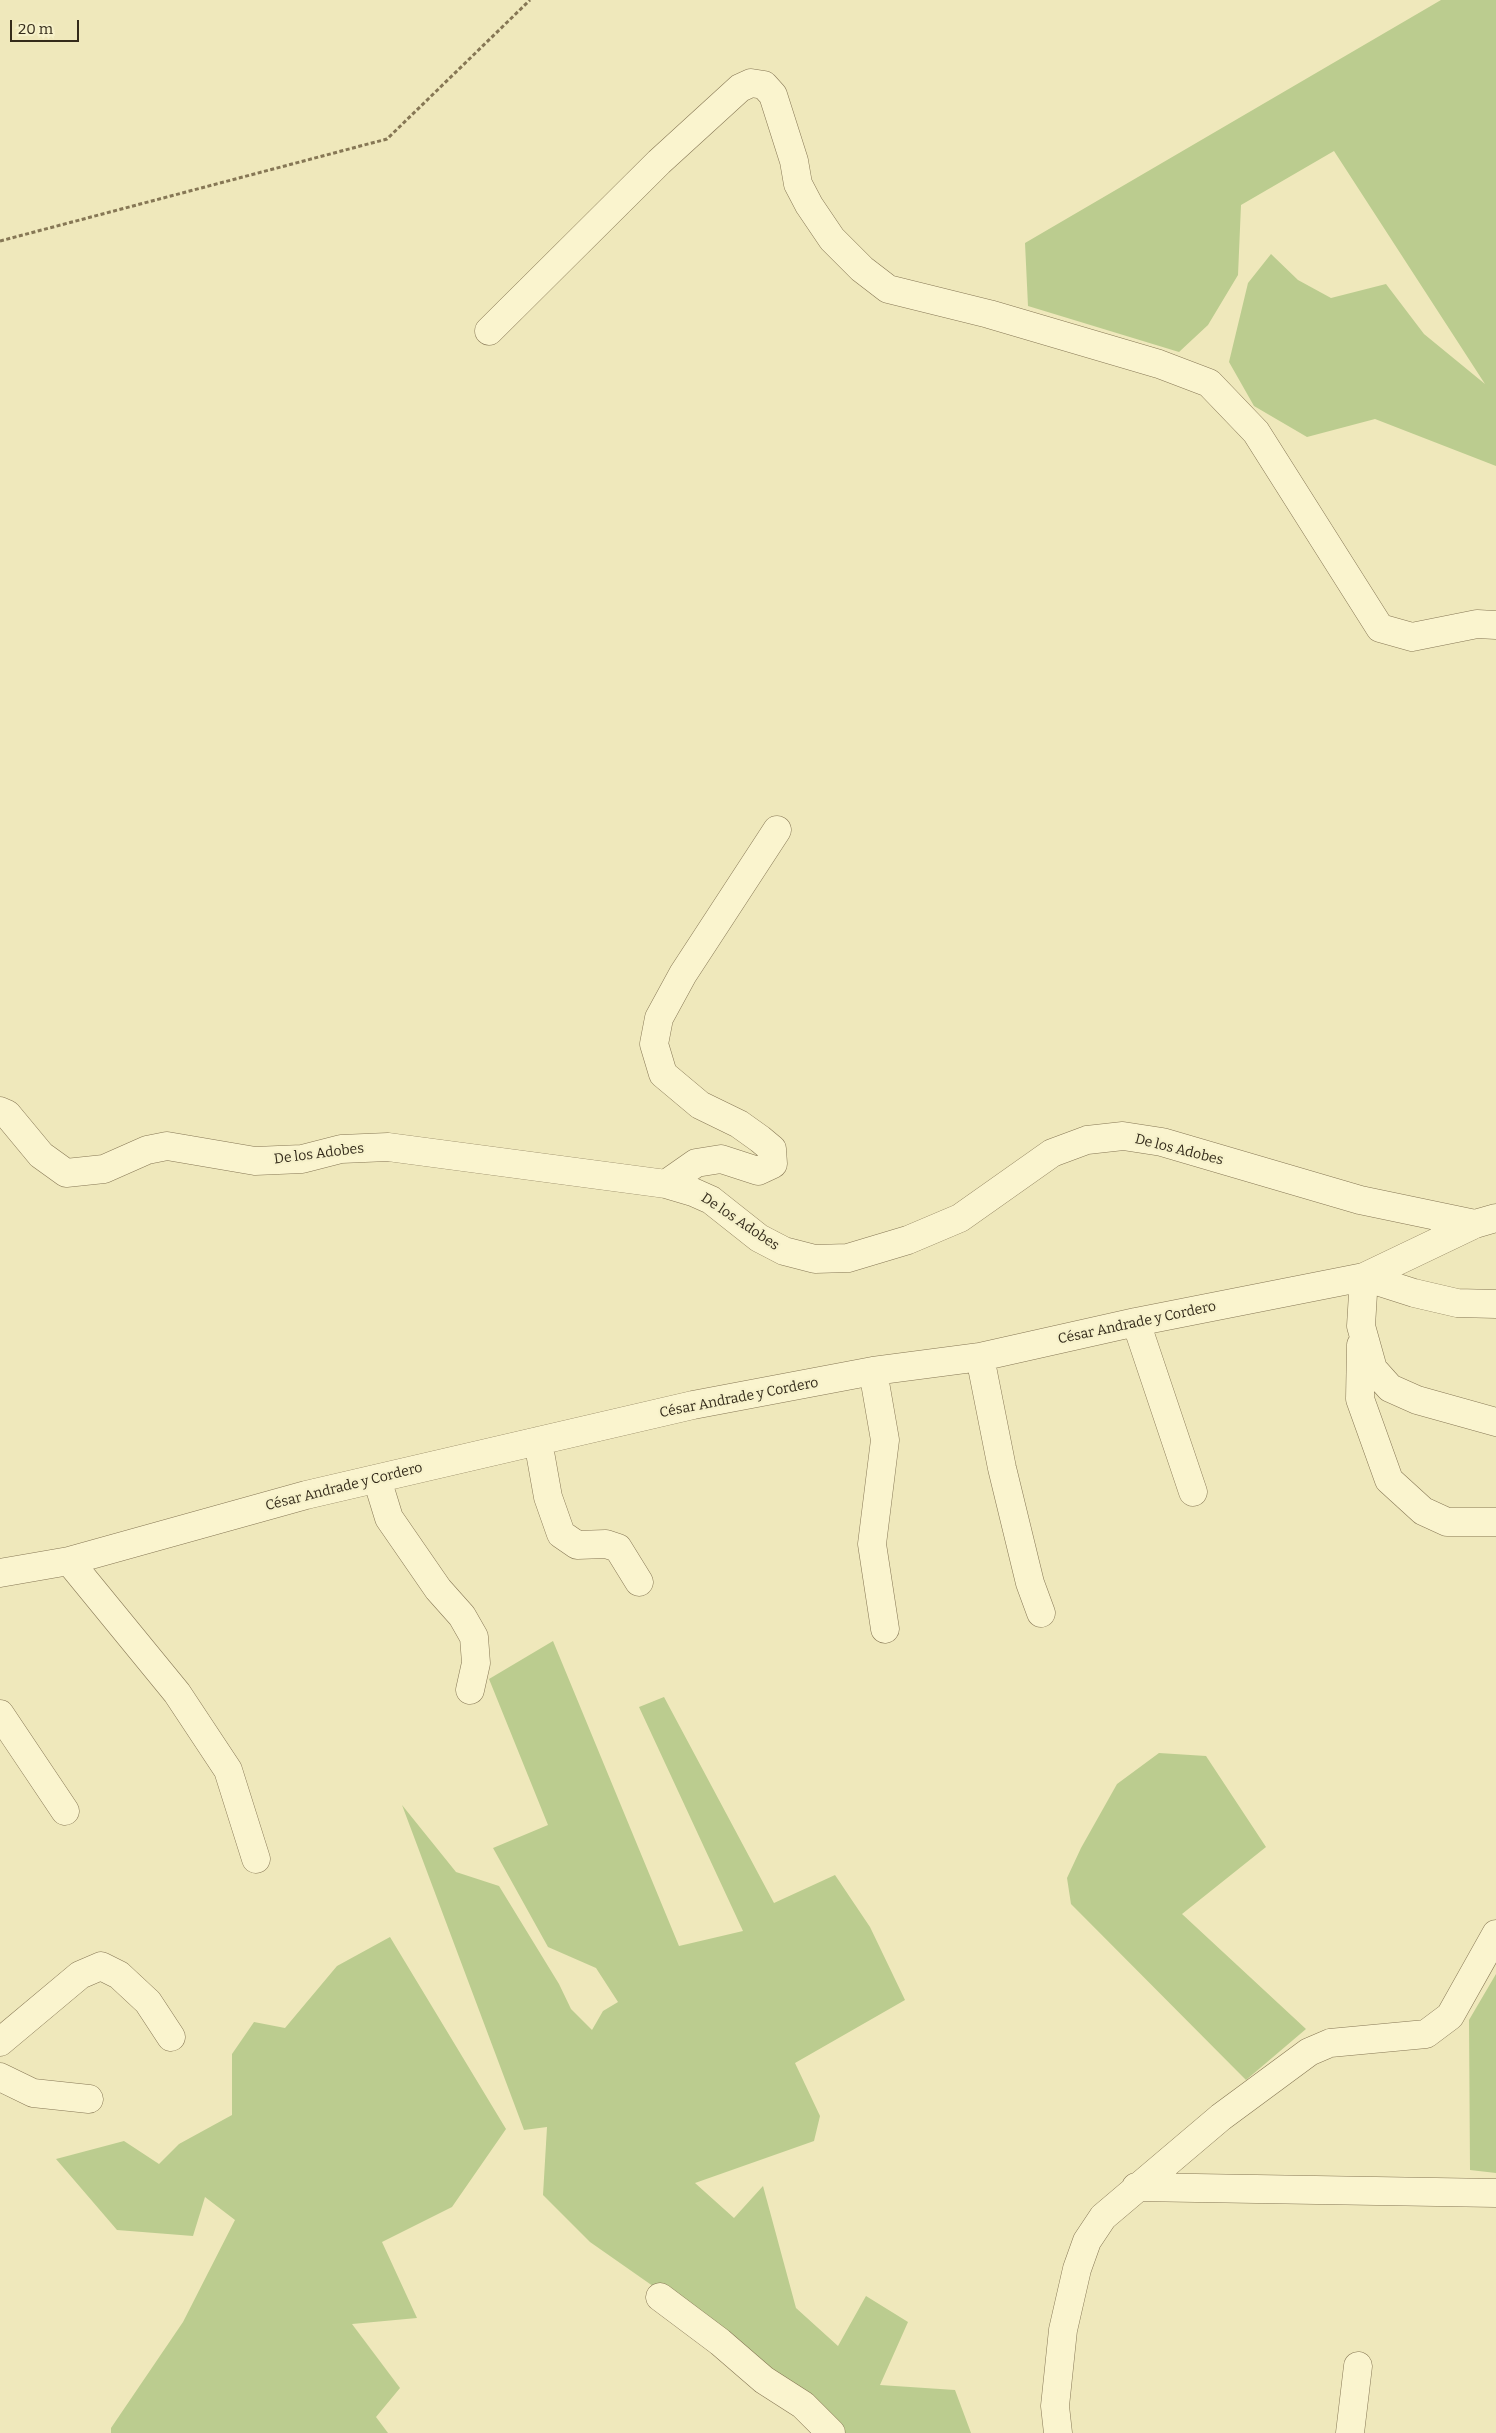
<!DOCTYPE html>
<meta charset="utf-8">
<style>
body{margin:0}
#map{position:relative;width:1496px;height:2433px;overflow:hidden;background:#efe8bb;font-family:Bitter,serif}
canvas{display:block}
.scale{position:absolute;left:10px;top:20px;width:69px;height:22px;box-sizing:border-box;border:2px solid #342b1a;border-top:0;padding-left:6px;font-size:15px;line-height:18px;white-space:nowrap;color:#342b1a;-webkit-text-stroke:4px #f6f1ca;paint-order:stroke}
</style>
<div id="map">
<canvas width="1496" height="2433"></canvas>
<div class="scale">20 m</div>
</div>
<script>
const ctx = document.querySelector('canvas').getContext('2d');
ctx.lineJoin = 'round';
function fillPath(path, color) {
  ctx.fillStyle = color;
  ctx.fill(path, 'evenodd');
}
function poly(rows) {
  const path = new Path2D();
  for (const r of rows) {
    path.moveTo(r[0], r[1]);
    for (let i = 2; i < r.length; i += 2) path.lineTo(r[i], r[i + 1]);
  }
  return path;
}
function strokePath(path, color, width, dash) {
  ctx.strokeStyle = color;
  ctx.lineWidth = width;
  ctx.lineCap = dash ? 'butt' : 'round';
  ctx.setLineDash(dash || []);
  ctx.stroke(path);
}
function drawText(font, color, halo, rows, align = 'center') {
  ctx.font = font + ' Bitter,serif';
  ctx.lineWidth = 4.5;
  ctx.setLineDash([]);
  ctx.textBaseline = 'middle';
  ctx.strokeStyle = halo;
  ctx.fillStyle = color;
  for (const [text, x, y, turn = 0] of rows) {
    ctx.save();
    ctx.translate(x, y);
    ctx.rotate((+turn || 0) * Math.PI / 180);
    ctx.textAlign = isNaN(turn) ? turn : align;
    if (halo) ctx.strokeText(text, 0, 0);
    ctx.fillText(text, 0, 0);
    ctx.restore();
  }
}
fillPath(poly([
 [1441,0,1496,0,1496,466,1375,419,1307,437,1254,406,1229,362,1248,283,1271,254,1298,280,1331,298,1386,284,1424,334,1485,384,1334,151,1241,205,1238,275,1208,325,1179,352,1028,306,1025,243],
 [553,1641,679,1946,743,1931,639,1707,664,1697,774,1903,835,1875,870,1927,905,2000,795,2063,820,2116,814,2141,695,2183,734,2218,763,2186,796,2308,838,2346,866,2296,908,2322,880,2385,955,2390,971,2433,843,2433,800,2389,590,2242,543,2195,547,2127,524,2130,402,1805,456,1872,499,1886,559,1984,571,2009,592,2030,603,2011,618,2002,596,1968,548,1947,493,1848,548,1825,489,1679],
 [1159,1753,1206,1756,1266,1847,1182,1914,1306,2029,1246,2080,1071,1904,1067,1878,1081,1848,1117,1784],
 [390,1937,506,2129,452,2207,382,2242,417,2318,352,2324,400,2388,376,2417,388,2433,111,2433,111,2428,183,2322,235,2220,205,2197,193,2236,117,2230,56,2159,124,2141,159,2164,179,2144,232,2115,232,2054,254,2022,285,2028,337,1966],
 [1496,1974,1496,2173,1470,2170,1469,2020]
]), '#bbcc8f');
const minor = poly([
 [489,331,659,162,740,88,751,83,764,85,773,95,794,161,798,184,809,205,832,239,862,269,888,289,989,314,1159,364,1209,383,1256,432,1380,628,1412,637,1477,624,1496,625],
 [0,1111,7,1114,41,1155,66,1173,104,1169,147,1150,167,1146,255,1161,302,1159,341,1149,388,1147,666,1184,693,1192,711,1200,759,1238,784,1251,815,1259,848,1258,908,1240,960,1218,1052,1153,1087,1140,1123,1136,1162,1142,1360,1200,1475,1224],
 [666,1184,696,1163,721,1159,758,1171,773,1164,772,1149,760,1139,739,1124,700,1105,663,1074,654,1044,659,1018,683,974,777,830],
 [1496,1304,1457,1303,1414,1293,1364,1277,1361,1326,1373,1369,1390,1388,1417,1400,1496,1422],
 [1136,1322,1193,1492],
 [1361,1345,1360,1399,1389,1480,1423,1511,1447,1522,1496,1522],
 [980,1357,1002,1468,1030,1583,1041,1613],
 [873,1371,885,1440,872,1544,885,1629],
 [538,1441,548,1497,561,1534,577,1545,606,1544,618,1548,639,1582],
 [377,1479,389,1518,438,1589,462,1616,474,1637,476,1663,470,1690],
 [69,1561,177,1693,228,1770,256,1859],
 [0,1573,69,1561,306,1495,693,1405,873,1371,980,1357,1136,1322,1364,1277,1475,1224,1496,1218],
 [0,1714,65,1811],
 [0,2042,80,1975,101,1966,119,1975,148,2002,171,2037],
 [0,2077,33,2093,89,2099],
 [1136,2187,1496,2193],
 [660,2297,720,2342,764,2380,803,2405,831,2433],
 [1058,2433,1055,2406,1063,2330,1077,2269,1087,2241,1103,2217,1221,2117,1309,2052,1330,2043,1426,2034,1450,2016,1496,1934],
 [1350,2433,1358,2366]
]);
strokePath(minor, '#867755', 29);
strokePath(poly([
 [0,241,387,139,530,0]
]), '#867755', 3, [4, 2.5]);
strokePath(minor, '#faf4ce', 28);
drawText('14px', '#342b1a', '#f6f1ca', [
 ["De los Adobes",1179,1150,14],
 ["De los Adobes",319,1154,-7],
 ["De los Adobes",740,1222,34],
 ["César Andrade y Cordero",1137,1323,-12],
 ["César Andrade y Cordero",739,1398,-11],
 ["César Andrade y Cordero",344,1487,-14]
]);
</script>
